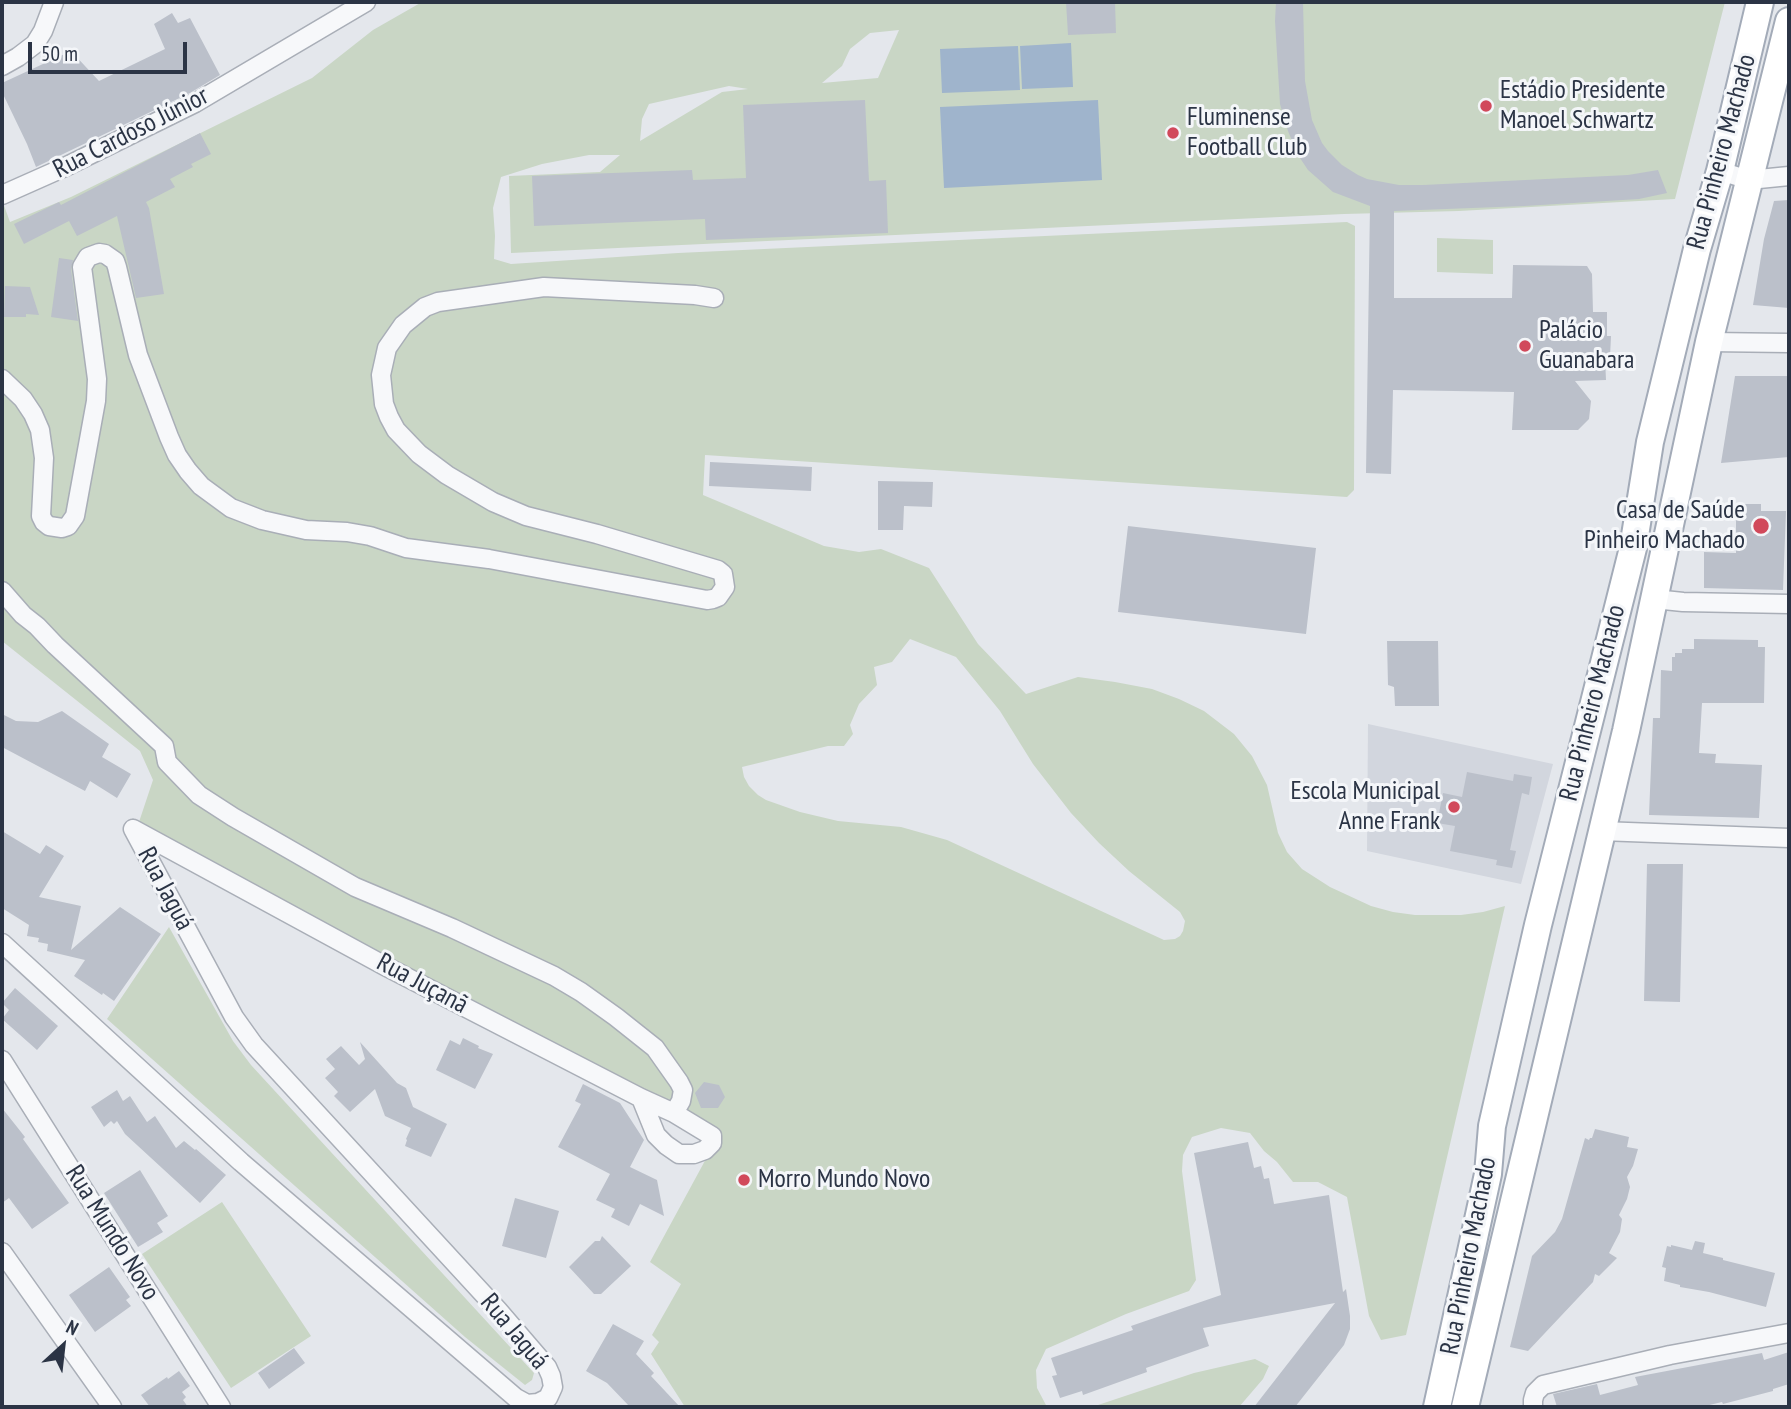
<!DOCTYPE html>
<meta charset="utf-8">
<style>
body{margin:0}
#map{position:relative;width:1791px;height:1409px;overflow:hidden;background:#e4e7ec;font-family:"PT Sans Narrow",sans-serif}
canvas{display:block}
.frame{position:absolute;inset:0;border:4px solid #2b3445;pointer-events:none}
.north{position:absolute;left:28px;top:1311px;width:70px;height:70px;-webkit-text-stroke:5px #f4f6f9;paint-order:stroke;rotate:27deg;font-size:19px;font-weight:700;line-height:28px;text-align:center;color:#2b3445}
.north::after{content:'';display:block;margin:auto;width:24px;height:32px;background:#2b3445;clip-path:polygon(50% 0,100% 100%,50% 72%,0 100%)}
.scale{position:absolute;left:28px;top:42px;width:159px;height:32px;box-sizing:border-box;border:4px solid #2b3445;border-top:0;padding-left:9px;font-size:21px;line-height:24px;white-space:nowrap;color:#2b3445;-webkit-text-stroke:5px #f4f6f9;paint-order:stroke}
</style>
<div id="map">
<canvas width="1791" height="1409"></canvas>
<div class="frame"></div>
<div class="north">N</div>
<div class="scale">50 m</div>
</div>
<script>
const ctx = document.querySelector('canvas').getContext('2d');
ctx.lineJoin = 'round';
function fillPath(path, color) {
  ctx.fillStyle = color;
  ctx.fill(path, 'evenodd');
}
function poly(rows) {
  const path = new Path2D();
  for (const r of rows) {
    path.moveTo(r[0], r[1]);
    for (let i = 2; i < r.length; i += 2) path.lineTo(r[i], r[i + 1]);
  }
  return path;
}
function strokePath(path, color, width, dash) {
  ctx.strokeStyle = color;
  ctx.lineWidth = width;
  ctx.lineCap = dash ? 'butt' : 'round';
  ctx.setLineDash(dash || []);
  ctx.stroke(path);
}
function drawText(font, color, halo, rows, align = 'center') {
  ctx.font = font + ' "PT Sans Narrow",sans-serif';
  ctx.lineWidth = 6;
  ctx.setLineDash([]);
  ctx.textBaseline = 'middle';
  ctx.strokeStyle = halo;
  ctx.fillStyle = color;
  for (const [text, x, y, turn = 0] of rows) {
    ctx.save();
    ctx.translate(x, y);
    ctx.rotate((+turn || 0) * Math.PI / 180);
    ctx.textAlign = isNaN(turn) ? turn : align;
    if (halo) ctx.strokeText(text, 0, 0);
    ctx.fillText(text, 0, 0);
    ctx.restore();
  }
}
fillPath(poly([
 [1368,724,1553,764,1521,884,1367,851]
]), '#d2d6de');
fillPath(poly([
 [422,2,1725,2,1675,199,1459,211,1344,214,511,253,509,176,600,172,620,155,589,155,542,164,501,177,493,208,495,236,494,259,511,264,678,253,1347,222,1355,226,1354,490,1347,497,705,455,703,495,824,546,859,552,881,549,929,568,978,644,1026,694,1078,677,1115,682,1152,689,1179,699,1204,711,1234,734,1252,756,1267,785,1278,833,1287,852,1302,869,1330,887,1371,906,1393,912,1415,915,1461,915,1483,912,1505,906,1406,1335,1381,1340,1369,1316,1347,1197,1318,1182,1293,1182,1277,1162,1264,1151,1250,1133,1221,1128,1192,1137,1183,1155,1182,1171,1196,1280,1189,1291,1126,1314,1046,1349,1036,1370,1037,1388,1047,1407,685,1407,651,1354,659,1342,652,1335,681,1284,650,1262,707,1157,712,1143,641,1098,138,825,153,780,140,751,2,641,2,200,10,222,71,197,312,78,373,30],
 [899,30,878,78,822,83,842,66,850,49,870,33],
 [729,86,748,89,722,92,640,141,642,119,649,104],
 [910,639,956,657,1000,711,1033,764,1071,813,1099,843,1129,871,1180,912,1185,921,1183,931,1180,936,1175,939,1164,940,947,840,901,827,838,821,800,812,766,800,758,795,749,786,744,777,742,767,828,746,844,746,853,734,850,725,859,704,877,685,874,667,892,662],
 [1437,238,1493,240,1493,274,1437,272],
 [169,927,233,1041,251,1065,534,1373,532,1380,525,1385,465,1337,107,1019],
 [222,1202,311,1336,231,1388,142,1254],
 [1255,1359,1269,1366,1263,1379,1239,1407,1092,1407,1194,1373]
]), '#c9d6c5');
fillPath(poly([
 [1071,43,1073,87,1022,89,1020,46],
 [1018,46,1020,90,942,93,940,49],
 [1098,100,1102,180,944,188,940,107]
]), '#9fb4cc');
fillPath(poly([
 [1066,2,1115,2,1116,33,1068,35],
 [1276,2,1303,2,1305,81,1312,120,1322,143,1328,151,1342,165,1358,175,1367,179,1399,185,1423,185,1628,175,1658,170,1667,193,1639,199,1524,206,1394,211,1394,298,1512,298,1513,265,1587,266,1592,274,1593,312,1607,312,1607,336,1611,336,1610,357,1605,358,1606,380,1575,381,1591,401,1589,419,1578,430,1512,430,1514,392,1393,390,1391,474,1366,473,1370,206,1333,192,1308,170,1298,155,1288,131,1280,104,1275,21],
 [172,13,178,23,190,18,220,75,190,93,36,167,27,144,2,92,2,83,71,51,99,81,165,49,154,24],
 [865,100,869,181,886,180,888,233,706,240,705,219,534,226,532,176,692,170,693,180,746,178,743,105],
 [200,133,211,154,191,164,193,167,170,179,175,187,146,202,149,208,164,294,136,298,117,216,77,236,69,221,24,244,14,224,59,202,61,205],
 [1789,200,1789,308,1753,305,1764,239,1774,201],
 [59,258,73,260,71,269,78,321,51,317],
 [5,286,30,287,39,315,26,314,26,317,4,317],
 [1735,376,1789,376,1789,457,1721,463],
 [710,462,812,467,811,491,709,486],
 [878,481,933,482,932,507,904,506,903,530,878,530],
 [1741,504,1761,504,1761,511,1786,511,1783,590,1704,588,1704,552,1736,553,1736,509,1742,509],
 [1128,526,1316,548,1306,634,1118,612],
 [1694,639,1758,640,1758,647,1765,647,1764,703,1702,703,1699,753,1716,754,1715,763,1762,765,1759,818,1649,815,1653,718,1660,718,1661,670,1672,671,1672,657,1675,657,1675,653,1682,653,1682,649,1694,649],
 [1387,641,1438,641,1439,706,1395,706,1394,687,1388,685],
 [62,711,109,744,102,757,131,774,117,798,90,781,85,791,2,747,2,714,16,721,38,722],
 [1467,772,1513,781,1514,774,1532,777,1529,795,1522,793,1510,850,1516,851,1512,868,1496,865,1497,860,1450,851,1455,826,1437,823,1443,793,1462,797],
 [2,831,40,854,46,845,64,856,39,897,81,906,71,950,120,907,161,934,114,1001,103,993,102,995,74,976,85,960,47,951,48,944,38,942,39,938,27,936,29,925,2,908],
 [1647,864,1683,864,1680,1002,1644,1001],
 [15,988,58,1026,37,1050,2,1019,9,1010,2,1003],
 [463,1038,479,1046,478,1048,493,1054,475,1089,436,1070,450,1040,460,1045],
 [360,1042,397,1083,406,1088,413,1107,447,1124,431,1157,405,1146,407,1140,406,1139,411,1128,385,1116,375,1089,350,1112,334,1096,338,1092,325,1078,335,1069,326,1059,341,1046,359,1065,365,1059],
 [704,1082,719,1085,725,1097,718,1108,701,1108,695,1093],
 [583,1084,620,1103,644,1140,630,1167,657,1180,664,1216,640,1204,629,1226,611,1217,615,1209,596,1200,610,1174,558,1147,581,1104,575,1101],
 [117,1090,123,1101,130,1096,147,1122,155,1116,176,1148,184,1141,195,1150,196,1149,226,1175,200,1203,125,1134,117,1121,114,1124,111,1121,104,1127,91,1107],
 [2,1108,25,1137,23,1139,69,1203,32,1229,9,1198,2,1203],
 [1595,1129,1629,1137,1627,1147,1638,1149,1633,1166,1627,1177,1630,1187,1627,1199,1619,1215,1622,1219,1620,1232,1609,1253,1617,1258,1599,1276,1595,1274,1593,1282,1528,1351,1510,1347,1532,1256,1555,1232,1562,1219,1585,1138,1589,1140,1590,1138,1592,1138],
 [1248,1142,1254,1168,1261,1166,1264,1179,1269,1178,1274,1204,1329,1195,1343,1292,1346,1289,1350,1316,1350,1329,1344,1345,1295,1407,1254,1407,1335,1303,1203,1328,1209,1346,1146,1368,1147,1372,1083,1395,1082,1391,1060,1398,1052,1376,1057,1375,1051,1358,1133,1330,1131,1326,1221,1295,1194,1153],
 [140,1170,168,1216,157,1223,163,1232,138,1247,104,1193],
 [515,1198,559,1211,546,1258,502,1246],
 [602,1236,631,1266,601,1294,594,1294,569,1267,595,1241,600,1241],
 [1695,1241,1705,1243,1703,1253,1723,1258,1723,1260,1775,1273,1766,1307,1709,1292,1680,1287,1680,1285,1664,1281,1666,1268,1662,1267,1667,1246,1671,1247,1671,1245,1692,1250],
 [109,1267,130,1297,126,1300,131,1306,95,1332,69,1295],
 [613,1324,644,1341,636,1354,654,1373,651,1376,680,1407,630,1407,607,1383,586,1371],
 [294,1348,305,1363,269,1389,258,1373],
 [1789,1352,1789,1384,1773,1389,1773,1391,1723,1404,1722,1402,1701,1407,1557,1407,1553,1394,1597,1384,1600,1395,1638,1385,1635,1377,1762,1353,1764,1360],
 [179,1371,190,1386,182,1392,186,1397,183,1400,188,1407,150,1407,141,1395,167,1377,168,1379]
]), '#bbc0ca');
const minor = poly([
 [2,66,18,57,35,44,43,31,54,2],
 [1720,171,1749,180,1789,176],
 [2,195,65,167,195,103,366,2],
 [1709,342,1789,343],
 [2,379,23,399,33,414,40,430,44,458,41,516,44,522,49,526,62,528,68,526,75,516,96,401,97,379,82,267,88,257,99,253,105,254,115,261,117,267,138,355,169,437,177,455,188,471,201,486,231,508,262,520,306,530,347,532,370,536,406,548,489,559,707,600,713,599,718,597,725,587,723,574,718,570,597,534,526,516,493,502,447,475,419,454,396,430,389,417,384,404,381,375,387,348,403,325,425,307,438,302,544,287,695,295,714,298],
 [2,591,23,615,37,626,55,645,164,746,167,762,199,795,233,817,355,887,452,928,554,976,581,992,616,1017,655,1048,679,1082,683,1090,681,1101,674,1113],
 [1654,599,1683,602,1789,604],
 [133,829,385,966,641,1098,674,1113,712,1136,712,1143,705,1150,694,1154,679,1154,666,1145,656,1135,641,1098],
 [1601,831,1789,838],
 [2,943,241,1162,516,1398,527,1404,538,1403,548,1398,553,1387,551,1376,547,1367,498,1310,254,1045,234,1017,133,829],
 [2,1060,221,1407],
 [2,1252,112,1407],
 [1533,1407,1533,1400,1535,1393,1543,1385,1670,1355,1789,1333]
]);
const primary = poly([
 [1437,1407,1488,1174,1492,1126,1538,925,1633,548,1650,442,1697,249,1720,171,1760,2],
 [1465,1407,1626,731,1709,342,1789,21]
]);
strokePath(minor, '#a9aeb7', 21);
strokePath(primary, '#a3abb8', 30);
strokePath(minor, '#f7f8fa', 18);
strokePath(primary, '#fff', 26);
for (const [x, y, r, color] of [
 [1486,106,7,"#d1495b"],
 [1173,133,7,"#d1495b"],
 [1525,346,7,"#d1495b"],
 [1761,526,9,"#d1495b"],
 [1454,807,7,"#d1495b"],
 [744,1180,7,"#d1495b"]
]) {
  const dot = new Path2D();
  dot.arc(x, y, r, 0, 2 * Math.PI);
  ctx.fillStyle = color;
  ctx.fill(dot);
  strokePath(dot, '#f4f6f9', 2.5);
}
drawText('26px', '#2b3445', '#f4f6f9', [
 ["Estádio Presidente",1500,91],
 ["Manoel Schwartz",1500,121],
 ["Fluminense",1187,118],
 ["Football Club",1187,148],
 ["Palácio",1539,331],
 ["Guanabara",1539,361],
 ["Casa de Saúde",1745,511,"right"],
 ["Pinheiro Machado",1745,541,"right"],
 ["Escola Municipal",1440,792,"right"],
 ["Anne Frank",1440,822,"right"],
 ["Morro Mundo Novo",758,1180]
], 'left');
drawText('26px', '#2b3445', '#f4f6f9', [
 ["Rua Cardoso Júnior",131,133,-27],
 ["Rua Pinheiro Machado",1722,152,-75],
 ["Rua Pinheiro Machado",1593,703,-76],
 ["Rua Jaguá",165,889,62],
 ["Rua Juçanã",422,984,28],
 ["Rua Mundo Novo",112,1233,58],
 ["Rua Pinheiro Machado",1469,1256,-79],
 ["Rua Jaguá",514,1332,50]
]);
</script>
